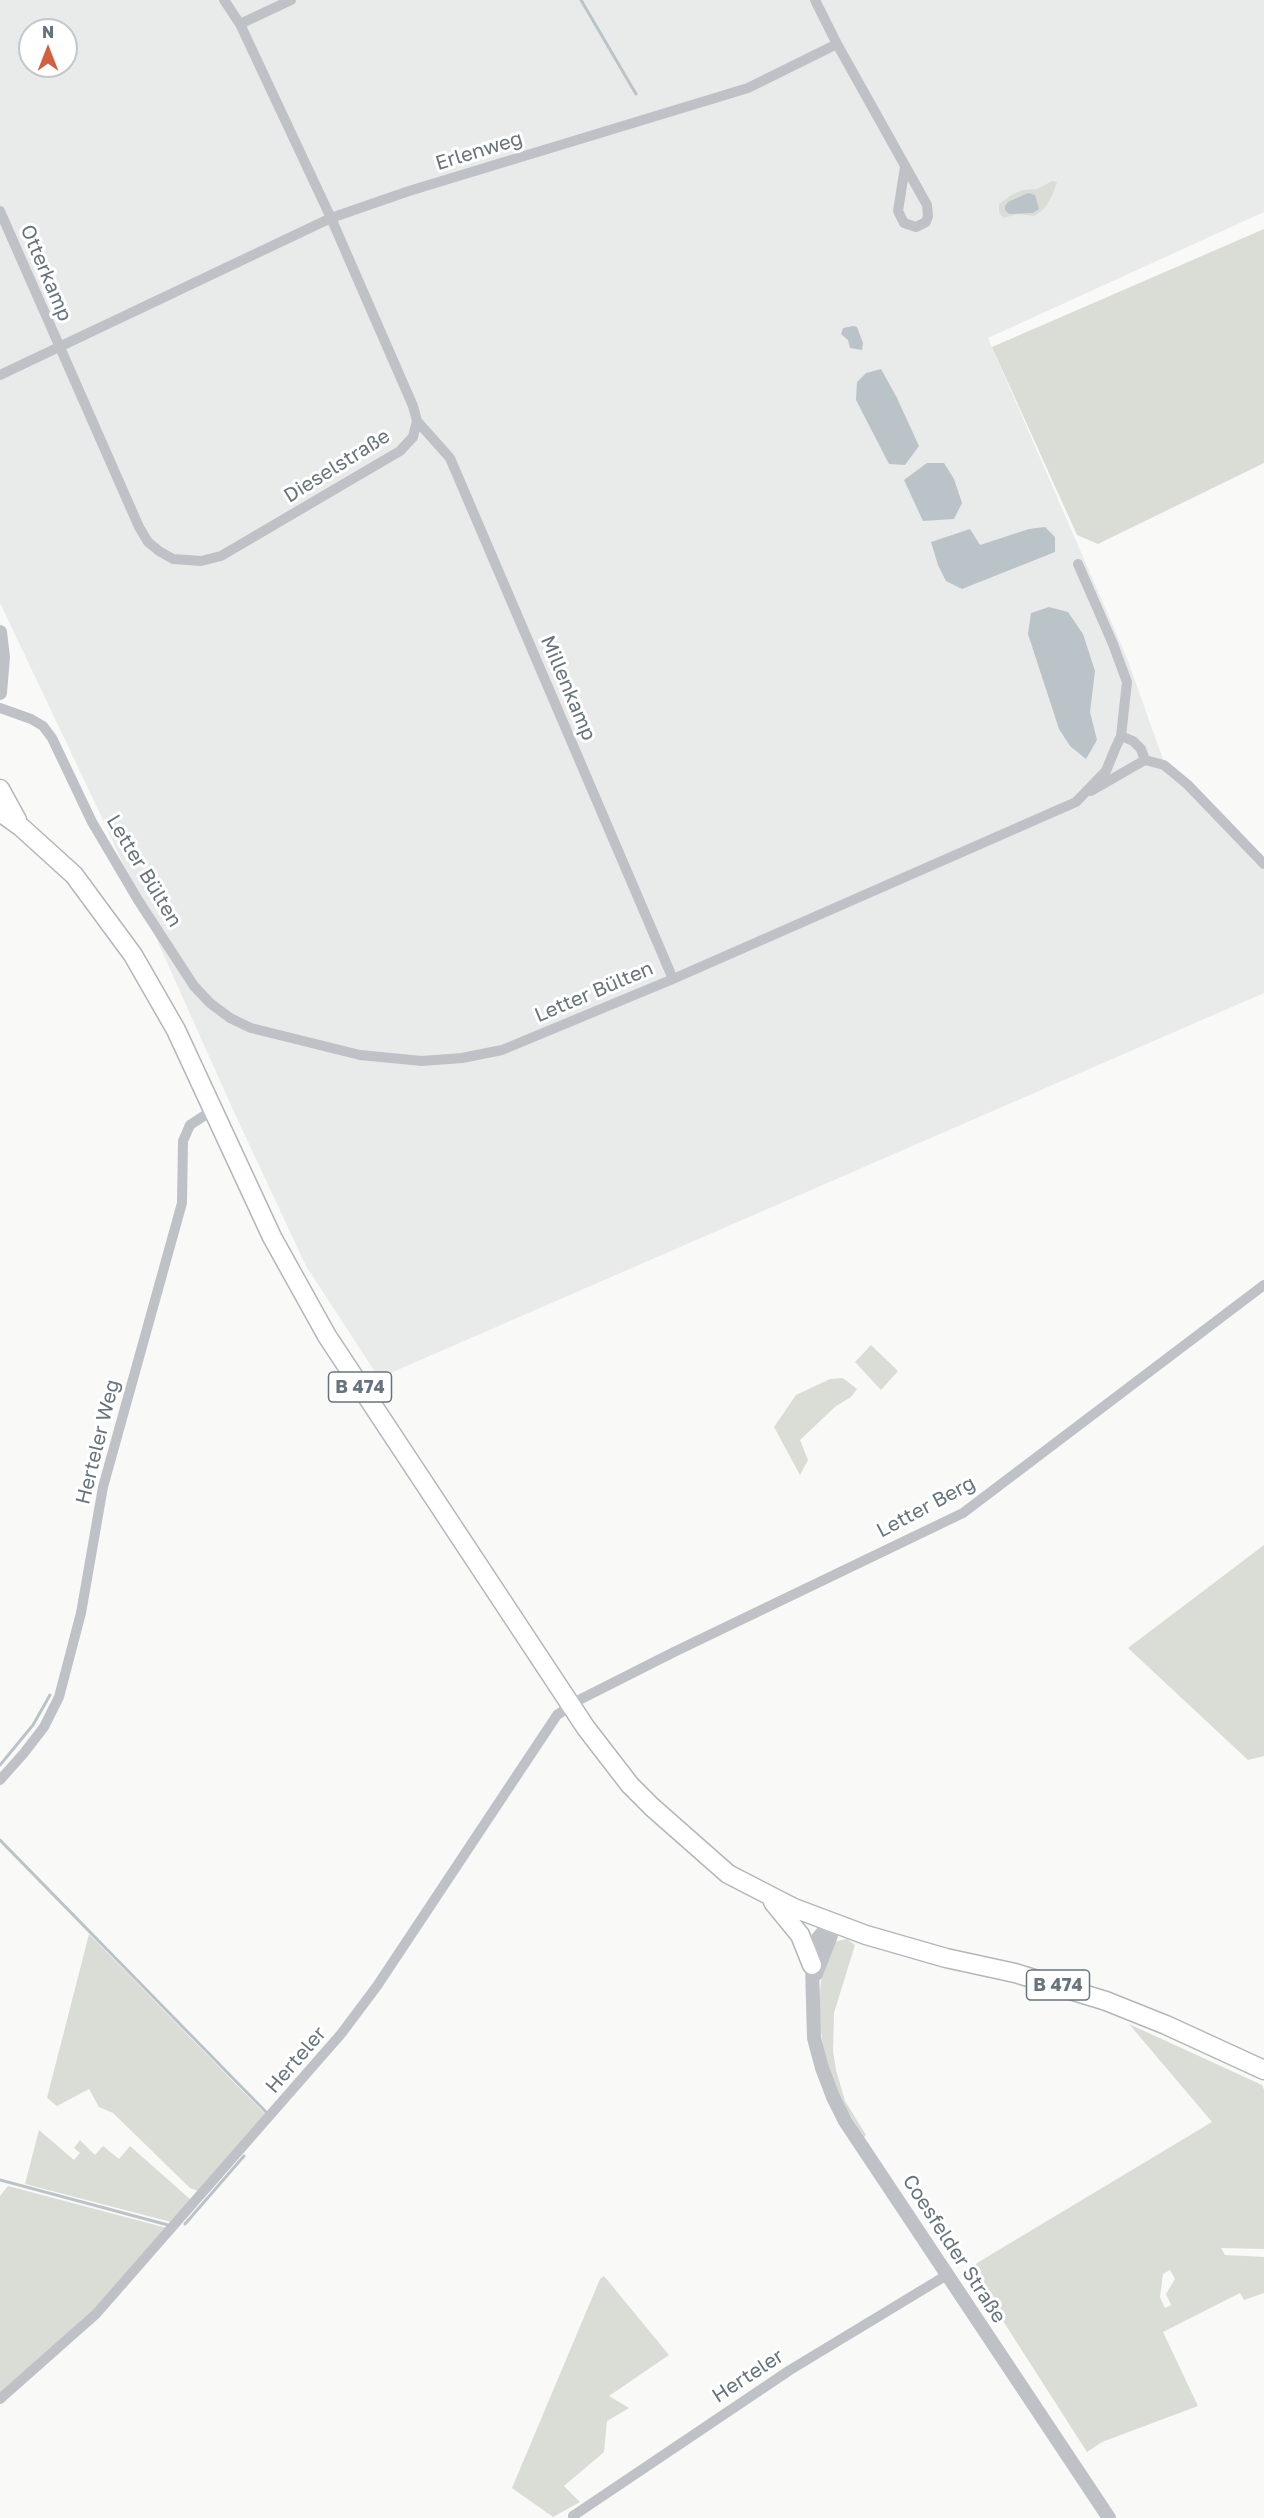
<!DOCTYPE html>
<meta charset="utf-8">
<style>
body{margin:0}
#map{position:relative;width:1264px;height:2518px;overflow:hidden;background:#f9f9f7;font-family:"Golos Text",sans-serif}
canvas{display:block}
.north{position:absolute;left:18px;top:18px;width:60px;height:60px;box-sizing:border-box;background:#fff;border:2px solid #c2c7cb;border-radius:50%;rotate:0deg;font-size:16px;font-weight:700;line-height:24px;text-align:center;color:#66747e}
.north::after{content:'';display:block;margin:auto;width:21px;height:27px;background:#d1603e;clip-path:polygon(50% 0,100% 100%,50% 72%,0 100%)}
</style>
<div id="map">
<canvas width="1264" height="2518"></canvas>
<div class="north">N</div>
</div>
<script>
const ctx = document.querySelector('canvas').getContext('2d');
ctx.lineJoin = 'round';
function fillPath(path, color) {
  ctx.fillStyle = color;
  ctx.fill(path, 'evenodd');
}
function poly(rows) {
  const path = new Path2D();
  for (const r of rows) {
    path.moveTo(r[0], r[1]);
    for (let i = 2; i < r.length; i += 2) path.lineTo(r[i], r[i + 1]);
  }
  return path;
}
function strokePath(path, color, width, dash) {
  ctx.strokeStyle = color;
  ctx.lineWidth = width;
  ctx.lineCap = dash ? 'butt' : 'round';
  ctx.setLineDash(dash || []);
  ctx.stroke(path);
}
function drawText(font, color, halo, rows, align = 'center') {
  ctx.font = font + ' "Golos Text",sans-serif';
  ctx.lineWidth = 6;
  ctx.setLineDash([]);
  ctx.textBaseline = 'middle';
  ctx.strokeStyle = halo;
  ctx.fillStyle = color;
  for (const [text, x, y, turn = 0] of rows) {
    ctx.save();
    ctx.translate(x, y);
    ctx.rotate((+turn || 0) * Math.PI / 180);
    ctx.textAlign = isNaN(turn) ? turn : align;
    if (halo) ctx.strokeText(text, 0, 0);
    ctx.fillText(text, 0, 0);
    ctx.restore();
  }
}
fillPath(poly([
 [0,0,1264,0,1264,212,988,338,1127,658,1166,768,1264,870,1264,993,379,1378,306,1266,234,1112,105,824,0,603],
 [30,30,66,30,66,66,30,66]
]), '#e9eaea');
fillPath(poly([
 [1052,181,1057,182,1052,196,1044,209,1034,216,1018,214,1003,218,999,212,999,204,1013,194,1023,190,1037,189],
 [1264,229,1264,463,1098,544,1077,535,992,347],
 [871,1345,898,1371,881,1390,855,1362],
 [843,1378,857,1389,851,1397,836,1406,800,1440,808,1460,800,1475,774,1427,796,1395,830,1379],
 [1264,1545,1264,1756,1248,1760,1128,1648],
 [89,1934,265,2114,198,2191,190,2188,113,2113,99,2107,89,2089,57,2106,47,2098],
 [847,1939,855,1945,834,2013,833,2051,836,2070,845,2101,866,2135,864,2137,840,2099,825,2059,818,2012,822,1971,832,1945,837,1941],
 [1129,2024,1262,2085,1264,2090,1264,2249,1221,2248,1225,2255,1264,2257,1264,2293,1244,2300,1240,2293,1163,2332,1198,2406,1102,2442,1087,2452,971,2271,977,2263,1212,2122],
 [1170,2270,1175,2279,1166,2294,1171,2305,1165,2308,1160,2297,1163,2274],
 [39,2130,74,2160,80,2153,74,2148,80,2140,95,2155,103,2146,119,2159,130,2146,191,2200,171,2222,25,2184],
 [8,2186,167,2228,95,2310,0,2394,0,2196],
 [604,2276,669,2355,609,2396,629,2408,607,2421,604,2452,564,2486,580,2502,553,2517,512,2488,600,2279]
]), '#d9ddd6');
fillPath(poly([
 [1028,193,1035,195,1039,209,1033,213,1009,214,1005,210,1005,206,1008,202],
 [853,326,857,327,863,343,862,350,850,348,848,340,841,334,843,328],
 [881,369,897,398,919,446,905,465,889,464,856,400,857,382,866,373],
 [927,463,944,463,954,479,962,503,954,519,923,521,904,480],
 [1045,527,1055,537,1055,552,962,589,946,581,938,565,931,542,970,529,980,545,1029,529],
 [1049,607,1068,612,1083,634,1095,671,1090,712,1097,740,1086,759,1070,746,1059,729,1028,634,1031,613]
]), '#bac4c8');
strokePath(poly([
 [581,0,636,94],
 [0,1765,33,1725,50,1695],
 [0,1840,266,2112],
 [0,2180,168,2225],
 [185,2224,244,2156]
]), '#bac4c8', 3);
const primary = poly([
 [0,789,17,820],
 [0,812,21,827,74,875,133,955,176,1030,272,1237,327,1336,586,1728,630,1785,652,1807,728,1874,794,1908,866,1935,946,1958,1015,1973,1106,2001,1166,2025,1264,2070],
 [773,1902,800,1935,812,1965]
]);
strokePath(primary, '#b2b7ba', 21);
strokePath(poly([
 [815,0,837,44,927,205,928,216,926,222,916,227,904,223,898,211,905,167],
 [240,24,291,0],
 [0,211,139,527,148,542,159,551,173,559,188,560,201,561,221,556,400,451,413,437,417,421,413,406,331,218,240,24,224,0],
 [0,375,331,218,409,191,748,88,837,44],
 [417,421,450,458,673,979],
 [0,708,31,719,43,726,52,738,92,822,138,900,194,986,210,1003,230,1018,251,1028,360,1055,422,1061,462,1058,502,1050,673,979,1076,802,1106,771,1115,749,1121,736,1127,682,1113,644,1078,564],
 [1121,736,1133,741,1141,749,1145,760],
 [1145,760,1164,765,1188,785,1264,864],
 [1091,791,1145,760],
 [0,1780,24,1753,44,1727,59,1697,81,1613,103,1487,182,1203,183,1141,190,1125,213,1110],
 [0,2399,96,2314,341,2034,377,1986,557,1715,579,1700,674,1652,963,1513,1264,1285],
 [573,2516,790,2370,947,2275]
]), '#bec2c6', 10);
strokePath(poly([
 [0,632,3,657,0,693],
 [835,1925,824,1931,818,1938,812,1965,814,2038,822,2068,833,2097,845,2121,1109,2518],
 [816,1974,835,1925]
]), '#bec2c6', 14);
strokePath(primary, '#fff', 18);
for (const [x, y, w] of [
 [360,1387,63],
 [1058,1985,63]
]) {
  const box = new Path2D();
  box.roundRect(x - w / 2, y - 15, w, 30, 4.5);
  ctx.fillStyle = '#fff';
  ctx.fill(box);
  strokePath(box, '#66747e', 1.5);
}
drawText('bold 18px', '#66747e', null, [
 ["B 474",360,1387],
 ["B 474",1058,1985]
]);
drawText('20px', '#66747e', '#fff', [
 ["Erlenweg",479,151,-17],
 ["Otterkamp",46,273,67],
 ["Dieselstraße",337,466,-32],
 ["Millenkamp",568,688,67],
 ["Letter Bülten",144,871,59],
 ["Letter Bülten",594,992,-23],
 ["Herteler Weg",98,1442,-76],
 ["Letter Berg",926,1507,-28],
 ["Herteler",296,2060,-49],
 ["Coesfelder Straße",954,2249,57],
 ["Herteler",748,2376,-33]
]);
</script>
